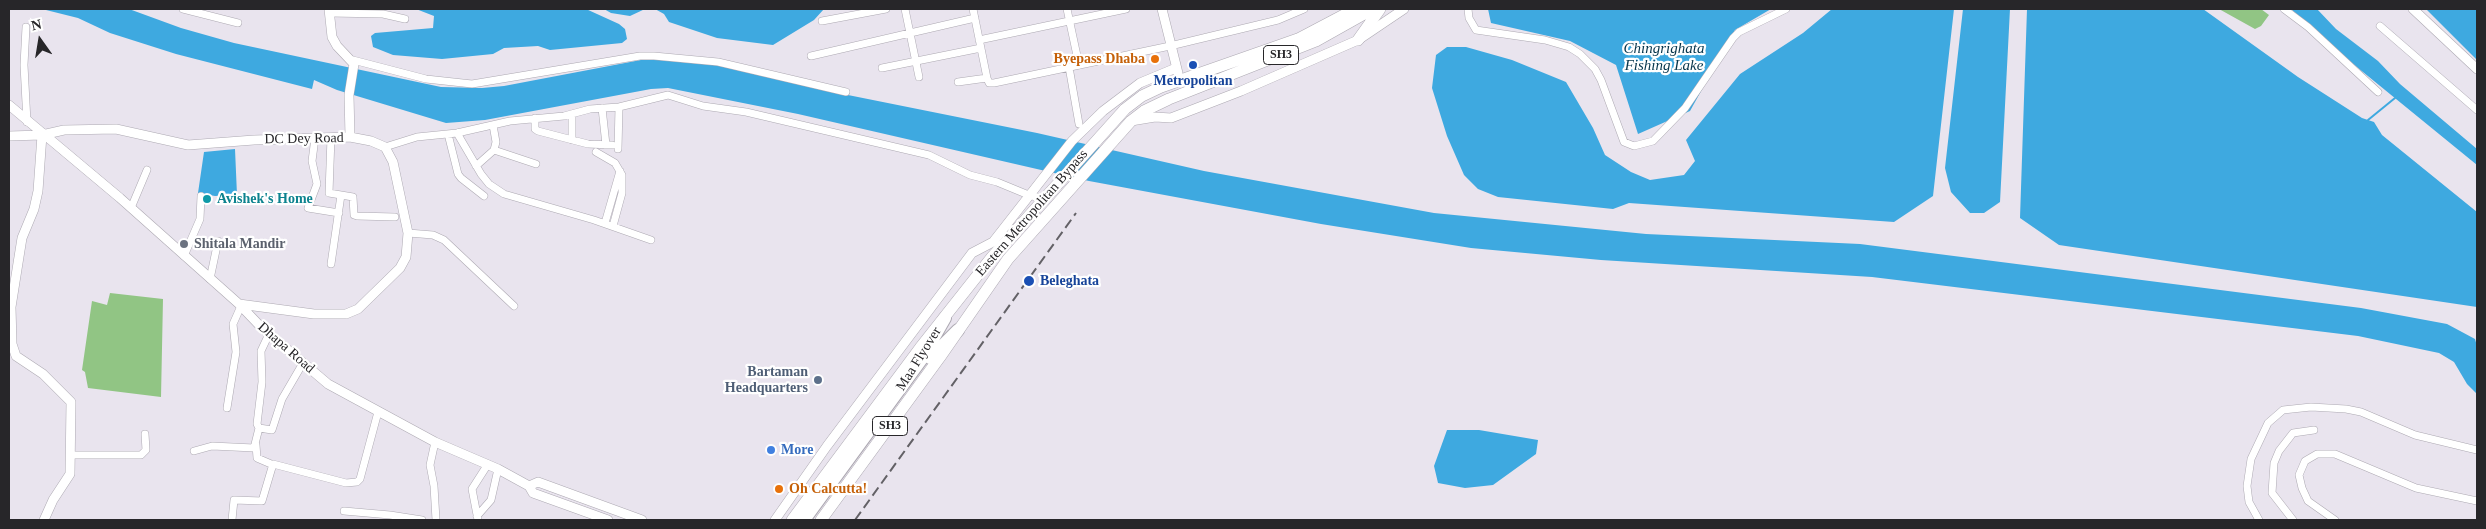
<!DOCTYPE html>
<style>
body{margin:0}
#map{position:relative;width:2486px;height:529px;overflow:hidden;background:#e9e4ee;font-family:Georgia,serif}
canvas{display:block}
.frame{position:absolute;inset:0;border:10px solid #272629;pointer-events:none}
.north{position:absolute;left:15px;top:15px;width:50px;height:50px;-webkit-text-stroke:4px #fff;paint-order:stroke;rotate:347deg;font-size:14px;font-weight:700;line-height:20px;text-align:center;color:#272629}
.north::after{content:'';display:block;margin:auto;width:18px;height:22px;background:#272629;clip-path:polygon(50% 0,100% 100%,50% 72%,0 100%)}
</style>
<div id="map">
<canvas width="2486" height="529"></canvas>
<div class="frame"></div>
<div class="north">N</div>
</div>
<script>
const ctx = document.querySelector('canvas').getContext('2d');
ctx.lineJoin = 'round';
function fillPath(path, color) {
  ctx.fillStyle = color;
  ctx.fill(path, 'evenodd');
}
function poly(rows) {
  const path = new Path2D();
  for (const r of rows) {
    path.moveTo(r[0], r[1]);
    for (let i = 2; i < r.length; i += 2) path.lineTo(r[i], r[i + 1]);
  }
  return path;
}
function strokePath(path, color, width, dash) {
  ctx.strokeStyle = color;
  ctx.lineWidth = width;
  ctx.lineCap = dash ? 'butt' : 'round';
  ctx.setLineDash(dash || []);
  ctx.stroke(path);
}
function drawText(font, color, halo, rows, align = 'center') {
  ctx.font = font + ' Georgia,serif';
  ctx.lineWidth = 4.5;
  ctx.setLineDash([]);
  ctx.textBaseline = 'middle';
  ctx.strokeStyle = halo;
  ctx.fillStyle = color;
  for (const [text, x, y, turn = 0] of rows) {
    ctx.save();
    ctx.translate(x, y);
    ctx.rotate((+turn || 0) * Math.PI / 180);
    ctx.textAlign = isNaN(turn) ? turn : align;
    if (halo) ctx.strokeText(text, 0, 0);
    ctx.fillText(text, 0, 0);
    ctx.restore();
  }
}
fillPath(poly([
 [2219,9,2261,9,2269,15,2261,26,2255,29],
 [110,293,163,299,161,397,88,388,85,372,82,370,92,301,107,305]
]), '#91c584');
fillPath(poly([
 [42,9,129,9,181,28,234,43,441,87,482,88,504,86,646,59,711,63,833,92,1037,133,1204,171,1434,213,1646,234,1860,244,2361,308,2447,324,2475,339,2477,346,2477,394,2467,384,2454,362,2439,353,2358,336,1872,277,1601,260,1471,248,1321,224,1089,181,798,114,668,88,651,89,485,120,446,123,337,90,314,80,312,89,176,54,110,33,78,18],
 [416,9,586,9,619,24,625,29,627,39,622,43,550,50,538,46,504,48,493,54,442,59,393,55,373,47,371,36,375,33,433,28,434,16],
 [604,9,652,9,645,9,630,16,611,13],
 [655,9,824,9,814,20,773,45,717,38,669,22,664,14],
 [1488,9,1771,9,1735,30,1690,111,1638,134,1616,65,1570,41,1491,23],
 [1832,9,1954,9,1933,196,1894,222,1629,203,1613,209,1498,197,1478,189,1464,175,1447,136,1432,88,1436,55,1447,47,1466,47,1512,60,1566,82,1593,128,1605,155,1631,172,1650,180,1684,175,1695,161,1686,140,1740,74,1803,33],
 [1963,9,2010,9,2000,202,1984,213,1970,213,1951,192,1945,168],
 [2027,9,2203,9,2298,77,2362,118,2374,122,2382,135,2477,212,2477,307,2059,245,2020,218],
 [2291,9,2317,9,2336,29,2378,61,2400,84,2477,149,2477,165,2347,59],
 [2426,9,2477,9,2477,60],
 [235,149,237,195,215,196,198,193,204,152],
 [1447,430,1479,430,1538,440,1536,454,1493,485,1465,488,1438,483,1434,466]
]), '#3ea9e0');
strokePath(poly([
 [2368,120,2395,98]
]), '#3ea9e0', 2);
const minor = poly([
 [183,9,238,23],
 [905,9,919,77],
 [973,9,987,78,989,83,994,83,1170,46,1278,20,1304,9],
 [1067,9,1079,65],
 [1468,9,1469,18,1476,30,1545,40,1569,47,1580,54,1595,69,1601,80,1624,142,1634,146,1653,141,1685,108,1733,38,1739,32,1786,9],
 [2284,9,2308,27,2378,92],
 [330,13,383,14,405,19],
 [822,21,886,9],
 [2380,26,2477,110],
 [26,27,24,65,27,122],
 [979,40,1126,9],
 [811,56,975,18],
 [353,60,426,79,472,84,640,56,654,56,718,62,846,92],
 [1069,67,1079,124],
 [882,68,981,48],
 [958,82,987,78],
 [602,108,606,145],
 [535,118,535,129,538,131,588,144,612,145],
 [457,133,481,174,489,184,504,194,594,220,651,240],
 [448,134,458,174,461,178,484,196],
 [331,137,329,193,353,197,354,215,357,216,395,217],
 [315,138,312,161,317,184,308,208,339,213],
 [572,140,572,114],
 [385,147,417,137,457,133,510,121,564,116,590,109,619,107,668,95,703,106,746,112,929,155,970,175,997,182,1031,196,1044,198],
 [618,149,619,107],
 [494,150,536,164],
 [596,152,615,163,622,175,622,193,613,226],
 [476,166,494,150,496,142,493,125],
 [131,208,147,170],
 [605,223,620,171],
 [408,233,433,235,444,240,514,306],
 [184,256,200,219,201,196],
 [331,264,341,195],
 [210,279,218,241],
 [269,334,261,351,262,382,257,424,259,428,272,430,282,399,303,363],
 [227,408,236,352,233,324,241,306],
 [435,442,430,465,434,486,436,520],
 [256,445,257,458,271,464],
 [194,451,212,446,254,448,259,428],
 [71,455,141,455,146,450,145,434],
 [344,511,390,515,422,520],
 [477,516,491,500,498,469],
 [232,520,234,500,262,501,273,464,346,483,357,482,360,479,378,412],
 [478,520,472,489,488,464],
 [2259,520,2249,502,2247,486,2251,459,2268,423,2283,410,2311,407,2346,409,2361,412,2415,435,2477,450],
 [2293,520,2272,493,2274,463,2279,451,2293,433,2314,430],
 [2335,520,2308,501,2302,488,2299,475,2305,461,2317,454,2335,454,2416,488,2477,501]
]);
const tertiary = poly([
 [329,9,332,37,337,46,354,64,349,95,350,137],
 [1162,9,1178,73],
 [2413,9,2477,69],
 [9,105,120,198,239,304,262,328,328,384,435,442,498,469,529,486,533,493,608,520],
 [1131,121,1155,117,1171,118,1241,91,1358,40,1404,9],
 [42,135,38,191,34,209,22,238,11,307,12,344,16,356,43,374,71,402,70,474,53,500,44,520],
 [9,136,42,135,64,130,116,129,188,145,254,140,350,137,371,141,385,147,393,162,408,233,406,257,400,268,358,309,346,314,314,314,239,304],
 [529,486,538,482,642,520],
 [775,520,827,446,972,253,993,242,1072,141,1103,111,1140,83,1176,68]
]);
const primary = poly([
 [1358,40,1380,9],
 [792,520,920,348,992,257,1125,109,1142,96,1161,87,1298,39,1355,9],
 [821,520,940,357,1008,259,1131,121,1144,111,1169,99,1316,41,1373,9]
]);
const motorway = poly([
 [930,358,958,330],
 [804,520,921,360,945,318]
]);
strokePath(minor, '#ada9b2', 8);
strokePath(tertiary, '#ada9b2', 10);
strokePath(primary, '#ada9b2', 12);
strokePath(motorway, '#ada9b2', 14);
strokePath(minor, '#fff', 7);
strokePath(tertiary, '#fff', 9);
strokePath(primary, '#fff', 11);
strokePath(motorway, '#fff', 12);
strokePath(poly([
 [855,520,1076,213]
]), '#636166', 2, [10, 5]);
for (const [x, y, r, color] of [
 [1155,59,5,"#e8710a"],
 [1193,65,5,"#1a4fb4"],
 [207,199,5,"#0f9aa8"],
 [184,244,5,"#6b7280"],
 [1029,281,6,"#1a4fb4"],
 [818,380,5,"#5c6f8a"],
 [771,450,5,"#3f7fe0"],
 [779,489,5,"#e8710a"]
]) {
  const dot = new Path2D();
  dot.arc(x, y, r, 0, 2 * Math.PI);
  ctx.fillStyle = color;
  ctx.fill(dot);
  strokePath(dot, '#fff', 2);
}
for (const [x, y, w] of [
 [1281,55,35],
 [890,426,35]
]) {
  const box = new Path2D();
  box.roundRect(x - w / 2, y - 9.5, w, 19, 4);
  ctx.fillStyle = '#fff';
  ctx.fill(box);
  strokePath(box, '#272629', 1);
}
drawText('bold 12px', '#272629', null, [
 ["SH3",1281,55],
 ["SH3",890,426]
]);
drawText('bold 14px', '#c56008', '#fff', [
 ["Byepass Dhaba",1145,59],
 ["Oh Calcutta!",789,489,"left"]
], 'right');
drawText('bold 14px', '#164399', '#fff', [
 ["Metropolitan",1193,81],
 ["Beleghata",1040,281,"left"]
]);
drawText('14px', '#272629', '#fff', [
 ["DC Dey Road",304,139,-1],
 ["Eastern Metropolitan Bypass",1032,213,-49],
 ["Dhapa Road",286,348,41],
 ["Maa Flyover",919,359,-58]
]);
drawText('bold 14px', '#0d838f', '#fff', [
 ["Avishek's Home",217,199]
], 'left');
drawText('bold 14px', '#5b616d', '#fff', [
 ["Shitala Mandir",194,244]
], 'left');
drawText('bold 14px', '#4e5e75', '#fff', [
 ["Bartaman",808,372],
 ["Headquarters",808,388]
], 'right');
drawText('bold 14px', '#366cbe', '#fff', [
 ["More",781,450]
], 'left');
drawText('italic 15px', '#06354c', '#fff', [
 ["Chingrighata",1664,49],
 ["Fishing Lake",1664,66]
]);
</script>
